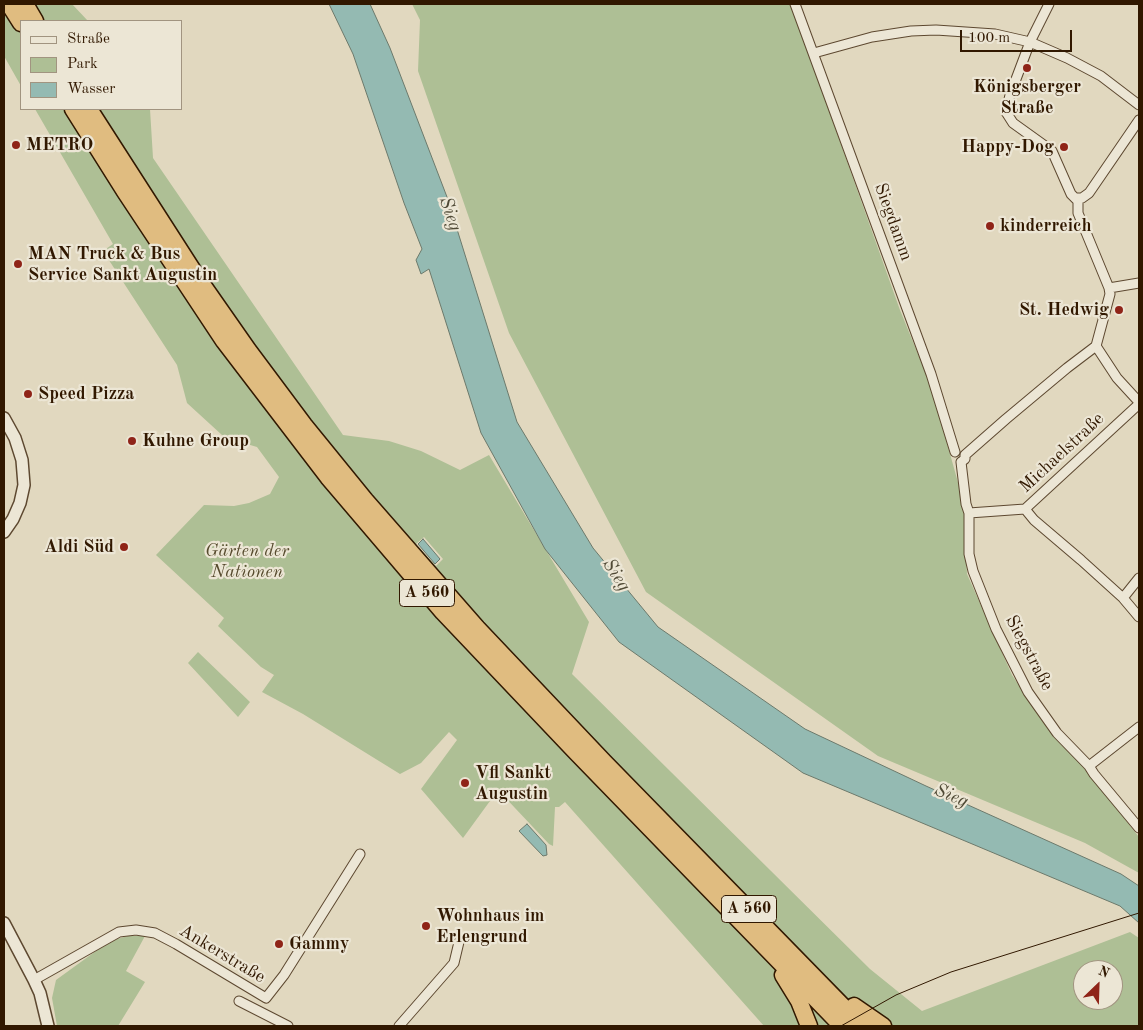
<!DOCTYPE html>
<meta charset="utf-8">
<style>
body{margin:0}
#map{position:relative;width:1143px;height:1030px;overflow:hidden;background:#e1d8bf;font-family:"Old Standard TT",serif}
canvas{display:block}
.frame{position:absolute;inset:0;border:5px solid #311800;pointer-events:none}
.legend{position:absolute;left:20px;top:20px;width:162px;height:90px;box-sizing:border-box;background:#ece6d5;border:1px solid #a19480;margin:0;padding:6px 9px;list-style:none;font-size:15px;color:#311800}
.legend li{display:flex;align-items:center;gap:10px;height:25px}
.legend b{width:25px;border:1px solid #a19480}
.north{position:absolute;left:1073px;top:960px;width:50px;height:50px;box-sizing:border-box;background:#ece6d5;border:1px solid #a19480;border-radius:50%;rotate:24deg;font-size:14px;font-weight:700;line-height:20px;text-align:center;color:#311800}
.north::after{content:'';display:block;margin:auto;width:18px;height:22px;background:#8f2418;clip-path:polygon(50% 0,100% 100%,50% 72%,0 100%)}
.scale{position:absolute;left:960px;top:30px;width:112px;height:22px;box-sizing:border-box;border:2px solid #311800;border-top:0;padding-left:6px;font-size:15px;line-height:18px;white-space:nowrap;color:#311800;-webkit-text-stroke:4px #ece6d5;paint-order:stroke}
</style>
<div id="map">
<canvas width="1143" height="1030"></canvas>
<div class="frame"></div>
<ul class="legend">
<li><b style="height:6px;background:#ece6d5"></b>Straße</li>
<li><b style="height:14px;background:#aebf95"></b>Park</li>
<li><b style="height:14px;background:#94bab2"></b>Wasser</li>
</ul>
<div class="north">N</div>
<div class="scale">100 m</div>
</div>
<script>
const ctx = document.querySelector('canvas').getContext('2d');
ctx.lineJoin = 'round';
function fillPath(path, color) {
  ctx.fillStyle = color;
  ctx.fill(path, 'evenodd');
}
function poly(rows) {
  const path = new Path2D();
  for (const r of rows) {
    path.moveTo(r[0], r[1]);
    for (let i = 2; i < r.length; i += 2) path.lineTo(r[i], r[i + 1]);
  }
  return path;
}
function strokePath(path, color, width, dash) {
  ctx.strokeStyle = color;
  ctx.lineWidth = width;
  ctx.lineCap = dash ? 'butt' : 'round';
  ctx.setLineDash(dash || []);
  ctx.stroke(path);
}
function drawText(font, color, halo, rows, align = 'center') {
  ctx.font = font + ' "Old Standard TT",serif';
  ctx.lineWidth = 4.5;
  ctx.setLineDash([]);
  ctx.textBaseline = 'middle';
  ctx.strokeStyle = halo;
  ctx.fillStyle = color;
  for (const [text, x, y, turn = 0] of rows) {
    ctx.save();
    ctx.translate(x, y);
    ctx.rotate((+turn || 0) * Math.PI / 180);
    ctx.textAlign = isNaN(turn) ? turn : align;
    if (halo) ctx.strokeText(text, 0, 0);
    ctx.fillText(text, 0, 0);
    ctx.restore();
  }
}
fillPath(poly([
 [4,4,72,4,88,21,21,21,21,86,4,56],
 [412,4,791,4,900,310,931,386,959,486,964,511,967,574,1012,675,1037,712,1086,770,1139,837,1139,873,1085,843,878,756,646,592,509,333,418,71,420,20],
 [35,109,150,109,153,158,343,435,389,441,421,451,460,470,489,455,589,622,572,674,870,969,922,1011,1130,932,1139,938,1139,1026,764,1026,565,802,559,807,555,807,553,846,549,844,498,790,463,838,421,789,457,740,449,732,421,763,400,774,303,714,262,692,274,675,261,667,218,626,224,618,156,555,204,505,234,506,249,503,270,494,279,477,257,447,240,442,234,446,187,403,177,365,103,251,113,244],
 [424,537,443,559,436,566,416,544],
 [1083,970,1113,970,1113,1000,1083,1000],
 [198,652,250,702,238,717,188,663],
 [128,936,145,936,126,971,145,982,118,1026,57,1026,52,998,56,980,96,951,117,939]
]), '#aebf95');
const water = poly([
 [329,4,370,4,390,48,447,197,517,422,593,548,658,627,805,729,926,786,1121,874,1139,886,1139,923,1120,906,803,773,619,642,545,549,481,433,429,269,421,274,416,260,422,249,404,203,353,54,329,4],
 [423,539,440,559,435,564,418,544,423,539],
 [527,824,546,845,547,855,543,856,519,831,527,824]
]);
fillPath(water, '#94bab2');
strokePath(water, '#6c796b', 1);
const minor = poly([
 [795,4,931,374,955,452],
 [1049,4,1030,42,1010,95,1006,112,1013,123,1052,151,1071,194,1078,201,1078,213,1109,288,1110,294,1096,346,1117,378,1139,402],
 [814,53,872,37,911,31,936,30,995,34,1030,42,1067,58,1101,76,1139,105],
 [1075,198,1082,198,1089,193,1139,120],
 [1109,288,1139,283],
 [961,462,966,504,969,513,969,554,973,571,996,629,1028,692,1057,733,1089,766,1094,774,1139,828],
 [961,462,965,459,965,455,1006,419,1067,368,1096,346],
 [1025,509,1034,520,1081,560,1123,598,1139,617],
 [969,513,1025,509,1139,404],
 [1123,598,1139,578],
 [1089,766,1139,727],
 [34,980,119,932,136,930,155,933,176,944,266,998,284,975,360,854],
 [239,1001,288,1026],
 [399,1026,454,963,459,942]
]);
const tertiary = poly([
 [4,418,15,438,22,460,24,485,20,503,13,519,4,532],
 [4,923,34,980,40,993,48,1026]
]);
const motorway = poly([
 [9,4,21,23],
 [25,4,35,21],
 [73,109,124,190,224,341,328,477,443,612,575,751,842,1026],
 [89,109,197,277,248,350,304,425,365,500,477,628,604,762,862,1026],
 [783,975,799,1001,809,1026],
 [854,1006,883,1026]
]);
strokePath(minor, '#5d4830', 11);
strokePath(tertiary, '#5d4830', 14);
strokePath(motorway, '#311800', 19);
strokePath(minor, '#ece6d5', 9);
strokePath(tertiary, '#ece6d5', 11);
strokePath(motorway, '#e0bc80', 16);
strokePath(poly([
 [841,1026,896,995,951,972,1139,913]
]), '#311800', 1);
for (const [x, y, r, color] of [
 [1027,68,5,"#8f2418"],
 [16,145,5,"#8f2418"],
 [1064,147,5,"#8f2418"],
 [990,226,5,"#8f2418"],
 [18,264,5,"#8f2418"],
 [1119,310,5,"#8f2418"],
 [28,394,5,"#8f2418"],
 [132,441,5,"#8f2418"],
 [124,547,5,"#8f2418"],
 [465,783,5,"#8f2418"],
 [426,926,5,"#8f2418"],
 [279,944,5,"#8f2418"]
]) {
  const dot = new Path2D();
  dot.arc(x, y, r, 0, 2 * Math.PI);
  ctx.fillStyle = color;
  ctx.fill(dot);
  strokePath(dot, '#ece6d5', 2);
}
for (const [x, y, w] of [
 [427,593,55],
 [749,909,55]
]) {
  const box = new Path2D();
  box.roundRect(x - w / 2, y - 13.5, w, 27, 4);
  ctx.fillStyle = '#ece6d5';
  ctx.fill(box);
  strokePath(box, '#311800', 1);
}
drawText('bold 16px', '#311800', null, [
 ["A 560",427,593],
 ["A 560",749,909]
]);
drawText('bold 18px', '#311800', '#ece6d5', [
 ["Königsberger",1027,87,"center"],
 ["Straße",1027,108,"center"],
 ["METRO",26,145],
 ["Happy-Dog",1054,147,"right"],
 ["kinderreich",1000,226],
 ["MAN Truck & Bus",28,254],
 ["Service Sankt Augustin",28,275],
 ["St. Hedwig",1109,310,"right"],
 ["Speed Pizza",38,394],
 ["Kuhne Group",142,441],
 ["Aldi Süd",114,547,"right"],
 ["Vfl Sankt",475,773],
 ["Augustin",475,794],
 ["Wohnhaus im",436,916],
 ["Erlengrund",436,937],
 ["Gammy",289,944]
], 'left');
drawText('18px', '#311800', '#ece6d5', [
 ["Siegdamm",893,222,70],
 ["Michaelstraße",1062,453,-43],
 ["Siegstraße",1029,653,62],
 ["Ankerstraße",222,954,31]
]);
drawText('italic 18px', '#564a2d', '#ece6d5', [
 ["Gärten der",247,551],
 ["Nationen",247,572]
]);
drawText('italic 19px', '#4f4935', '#ece6d5', [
 ["Sieg",450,214,71],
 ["Sieg",616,575,57],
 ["Sieg",951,796,23]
]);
</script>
